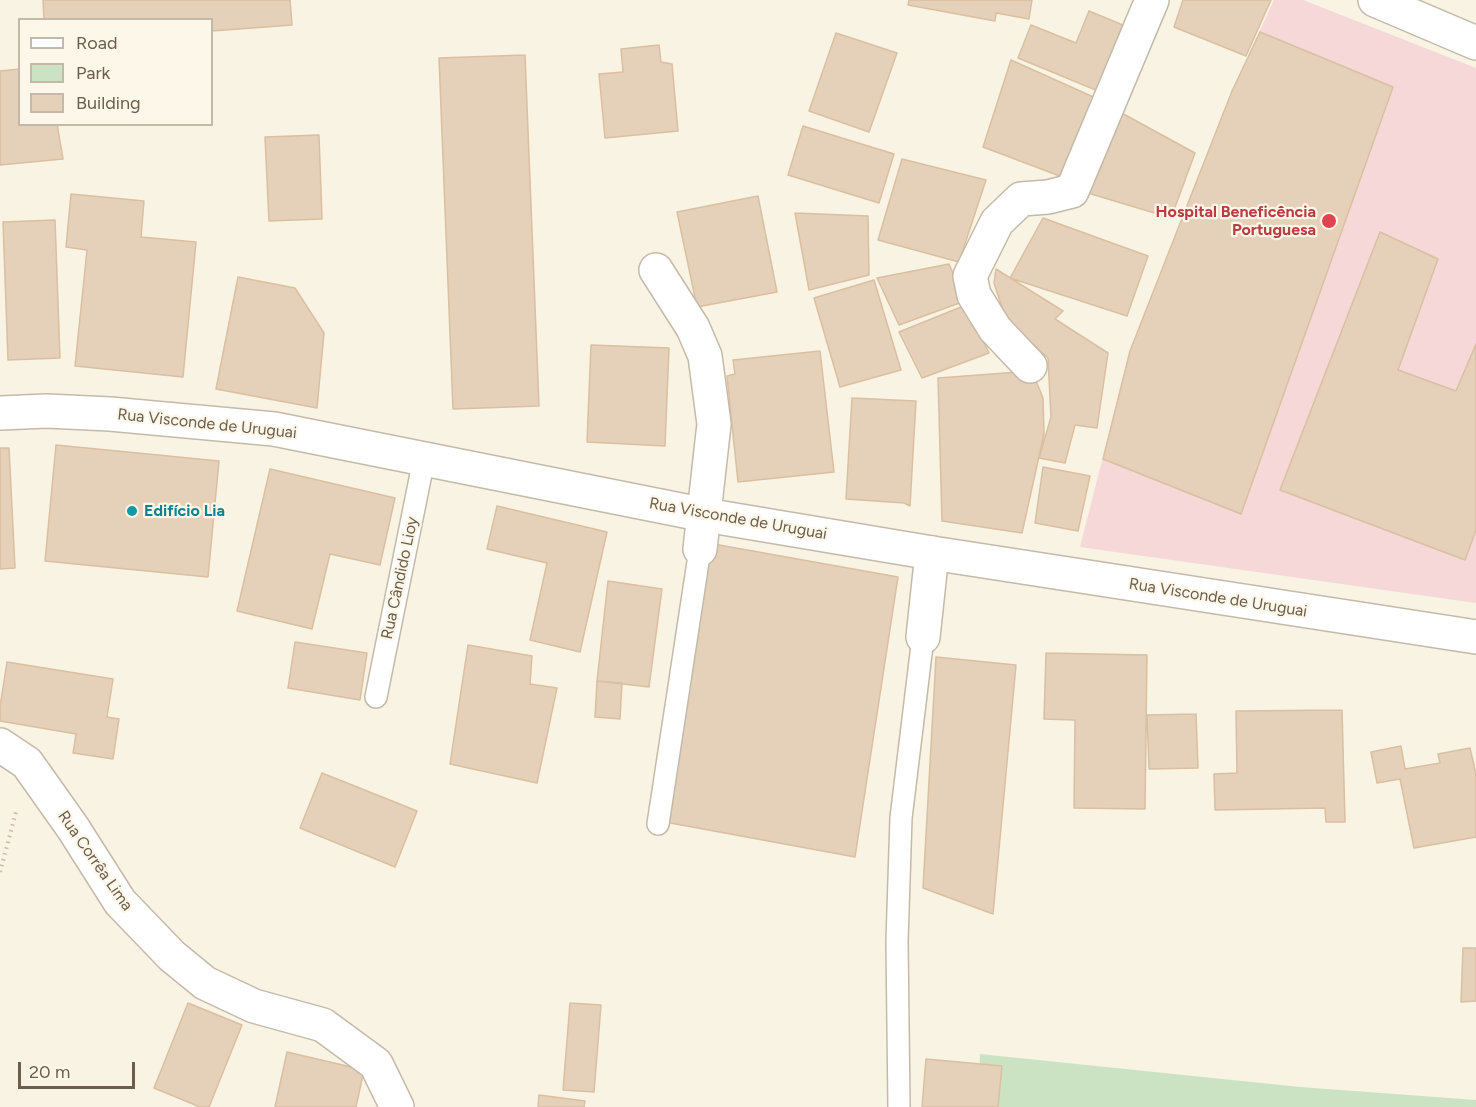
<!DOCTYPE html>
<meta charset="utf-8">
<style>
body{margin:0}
#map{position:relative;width:1476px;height:1107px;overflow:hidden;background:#f8f3e2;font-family:Figtree,sans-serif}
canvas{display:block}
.legend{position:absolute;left:18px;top:18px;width:195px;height:108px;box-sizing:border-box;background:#fcf7e8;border:2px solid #c2b9aa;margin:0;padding:8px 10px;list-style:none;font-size:18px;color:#6c5d4c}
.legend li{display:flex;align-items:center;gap:12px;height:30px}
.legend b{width:30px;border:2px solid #c2b9aa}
.scale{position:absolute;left:18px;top:1062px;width:117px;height:27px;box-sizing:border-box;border:3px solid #6c5d4c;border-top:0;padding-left:8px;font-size:18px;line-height:21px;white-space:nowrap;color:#6c5d4c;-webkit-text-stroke:4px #fcf7e8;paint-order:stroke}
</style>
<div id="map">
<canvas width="1476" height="1107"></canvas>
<ul class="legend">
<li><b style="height:8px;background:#fff"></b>Road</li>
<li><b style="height:16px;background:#cce3c3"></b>Park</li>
<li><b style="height:16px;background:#e5d1b9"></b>Building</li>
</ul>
<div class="scale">20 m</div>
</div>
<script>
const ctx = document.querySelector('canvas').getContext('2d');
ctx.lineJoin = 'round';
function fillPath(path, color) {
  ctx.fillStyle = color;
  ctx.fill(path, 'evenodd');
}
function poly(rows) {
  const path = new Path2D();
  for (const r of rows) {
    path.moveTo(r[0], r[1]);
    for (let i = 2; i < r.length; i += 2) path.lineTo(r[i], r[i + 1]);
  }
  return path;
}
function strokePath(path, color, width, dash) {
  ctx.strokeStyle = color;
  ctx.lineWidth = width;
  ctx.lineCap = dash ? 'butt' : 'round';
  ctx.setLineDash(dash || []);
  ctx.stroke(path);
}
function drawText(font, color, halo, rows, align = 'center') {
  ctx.font = font + ' Figtree,sans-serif';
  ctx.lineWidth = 4.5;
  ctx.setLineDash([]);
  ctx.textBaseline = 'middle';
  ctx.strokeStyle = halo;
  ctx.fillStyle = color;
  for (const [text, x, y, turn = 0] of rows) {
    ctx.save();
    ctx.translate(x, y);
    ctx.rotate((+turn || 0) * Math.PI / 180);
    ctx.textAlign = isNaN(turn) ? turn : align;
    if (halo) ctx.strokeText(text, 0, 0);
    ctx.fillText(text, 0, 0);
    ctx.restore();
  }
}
fillPath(poly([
 [1274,0,1303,0,1476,68,1476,603,1080,547,1130,351,1232,91]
]), '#f5d8d7');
fillPath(poly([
 [980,1054,1300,1087,1476,1100,1476,1107,978,1107]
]), '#cce3c3');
const building = poly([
 [43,0,290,0,292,25,212,31,212,20,44,20,43,0],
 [909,0,1032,0,1029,19,996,13,995,21,908,5,909,0],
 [1183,0,1271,0,1246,56,1174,27,1183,0],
 [1089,11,1130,28,1103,93,1018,58,1031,25,1076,43,1089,11],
 [1260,32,1393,87,1241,514,1103,459,1130,351,1232,91,1260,32],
 [836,33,897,53,869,132,809,111,836,33],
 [659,45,661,62,672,64,678,131,605,138,599,74,623,72,621,49,659,45],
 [525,55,539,406,453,409,439,58,525,55],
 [1011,60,1100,100,1065,178,983,147,1011,60],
 [20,69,20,124,57,124,63,159,0,165,0,71,20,69],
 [1118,111,1195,153,1171,218,1088,193,1118,111],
 [803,126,894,154,879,203,788,175,803,126],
 [319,135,322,219,269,221,265,137,319,135],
 [902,159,986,180,959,262,878,240,902,159],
 [71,194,144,201,141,237,196,242,183,377,75,366,87,250,66,247,71,194],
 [758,196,777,292,697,307,677,212,758,196],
 [795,213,868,216,869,275,809,290,795,213],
 [1043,218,1148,256,1127,316,1010,278,1043,218],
 [55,220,60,358,8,360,3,222,55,220],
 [1380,232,1438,259,1398,370,1456,391,1476,344,1476,530,1465,560,1280,490,1380,232],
 [949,264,965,301,899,325,877,278,949,264],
 [996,269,1063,311,1055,319,1108,353,1097,428,1075,425,1065,463,1039,458,1051,417,1048,358,1006,319,994,283,996,269],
 [238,277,295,288,324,333,317,408,216,389,238,277],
 [874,280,901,370,840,387,814,298,874,280],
 [966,305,989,353,922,378,899,332,966,305],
 [591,345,669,348,665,446,587,442,591,345],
 [820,351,834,472,738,482,727,376,735,374,733,360,820,351],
 [1032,371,1043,398,1044,434,1022,533,942,521,938,378,1032,371],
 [852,398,916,401,910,506,904,503,846,499,852,398],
 [56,445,219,461,208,577,45,561,56,445],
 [0,448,9,448,15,568,0,569,0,448],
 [1043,467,1090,476,1078,531,1035,523,1043,467],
 [270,469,395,498,380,565,330,554,312,629,237,611,270,469],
 [497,506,607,532,580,652,530,640,547,563,487,549,497,506],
 [708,543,898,577,855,857,665,822,708,543],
 [608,581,662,589,649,687,597,681,608,581],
 [295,642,367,653,360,700,288,688,295,642],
 [468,645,532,656,530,684,557,688,537,783,450,764,468,645],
 [1046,653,1147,655,1145,809,1074,808,1075,720,1044,719,1046,653],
 [936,657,1016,665,993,914,923,888,936,657],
 [7,662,113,679,107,717,119,719,113,759,73,753,76,734,0,721,0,707,7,662],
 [597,681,622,683,620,719,595,717,597,681],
 [1342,710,1345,822,1326,822,1325,808,1215,810,1214,774,1237,773,1236,711,1342,710],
 [1196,714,1198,768,1149,769,1147,715,1196,714],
 [1401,746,1405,769,1440,763,1438,754,1470,748,1476,774,1476,837,1414,848,1400,779,1377,783,1371,752,1401,746],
 [322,773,417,811,395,867,300,828,322,773],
 [1463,948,1476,948,1476,1001,1461,1002,1463,948],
 [188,1003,242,1025,209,1107,200,1107,154,1088,188,1003],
 [570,1003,601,1005,594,1092,563,1090,570,1003],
 [287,1052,364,1070,356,1107,275,1107,287,1052],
 [926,1059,1002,1066,998,1107,922,1107,926,1059],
 [539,1095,585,1101,584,1107,538,1107,539,1095]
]);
fillPath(building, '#e5d1b9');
strokePath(building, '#dabfa0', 1.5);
const service = poly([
 [376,697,424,459],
 [658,824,700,549],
 [899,1107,897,941,901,818,923,637]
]);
const minor = poly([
 [656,270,693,328,705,356,714,424,700,549],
 [1030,366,995,329,974,295,970,276,997,222,1021,199,1048,197,1072,191,1152,0],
 [923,637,932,553],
 [0,745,27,763,73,828,120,902,172,956,205,983,254,1006,323,1025,376,1064,397,1107]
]);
const tertiary = poly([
 [1375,0,1476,43],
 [0,413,47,411,110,414,274,429,705,515,932,553,1476,637]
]);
strokePath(service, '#c5baa9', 24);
strokePath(minor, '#c5baa9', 36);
strokePath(tertiary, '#c5baa9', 36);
strokePath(poly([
 [0,872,16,812]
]), '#cebaa2', 4, [1.5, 4.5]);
strokePath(service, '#fff', 21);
strokePath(minor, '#fff', 33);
strokePath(tertiary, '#fff', 33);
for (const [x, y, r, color] of [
 [1329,221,8,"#e0444e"],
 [132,511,6,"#0f9aa8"]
]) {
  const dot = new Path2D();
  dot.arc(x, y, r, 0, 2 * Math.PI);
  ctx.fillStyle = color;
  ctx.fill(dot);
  strokePath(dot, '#fcf7e8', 2);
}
drawText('bold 16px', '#be3a42', '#fcf7e8', [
 ["Hospital Beneficência",1316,212],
 ["Portuguesa",1316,230]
], 'right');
drawText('16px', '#6c5d4c', '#fcf7e8', [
 ["Rua Visconde de Uruguai",207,424,6],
 ["Rua Visconde de Uruguai",738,519,10],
 ["Rua Cândido Lioy",400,578,-78],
 ["Rua Visconde de Uruguai",1218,598,9],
 ["Rua Corrêa Lima",95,861,55]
]);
drawText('bold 16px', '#0d838f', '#fcf7e8', [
 ["Edifício Lia",144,511]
], 'left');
</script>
